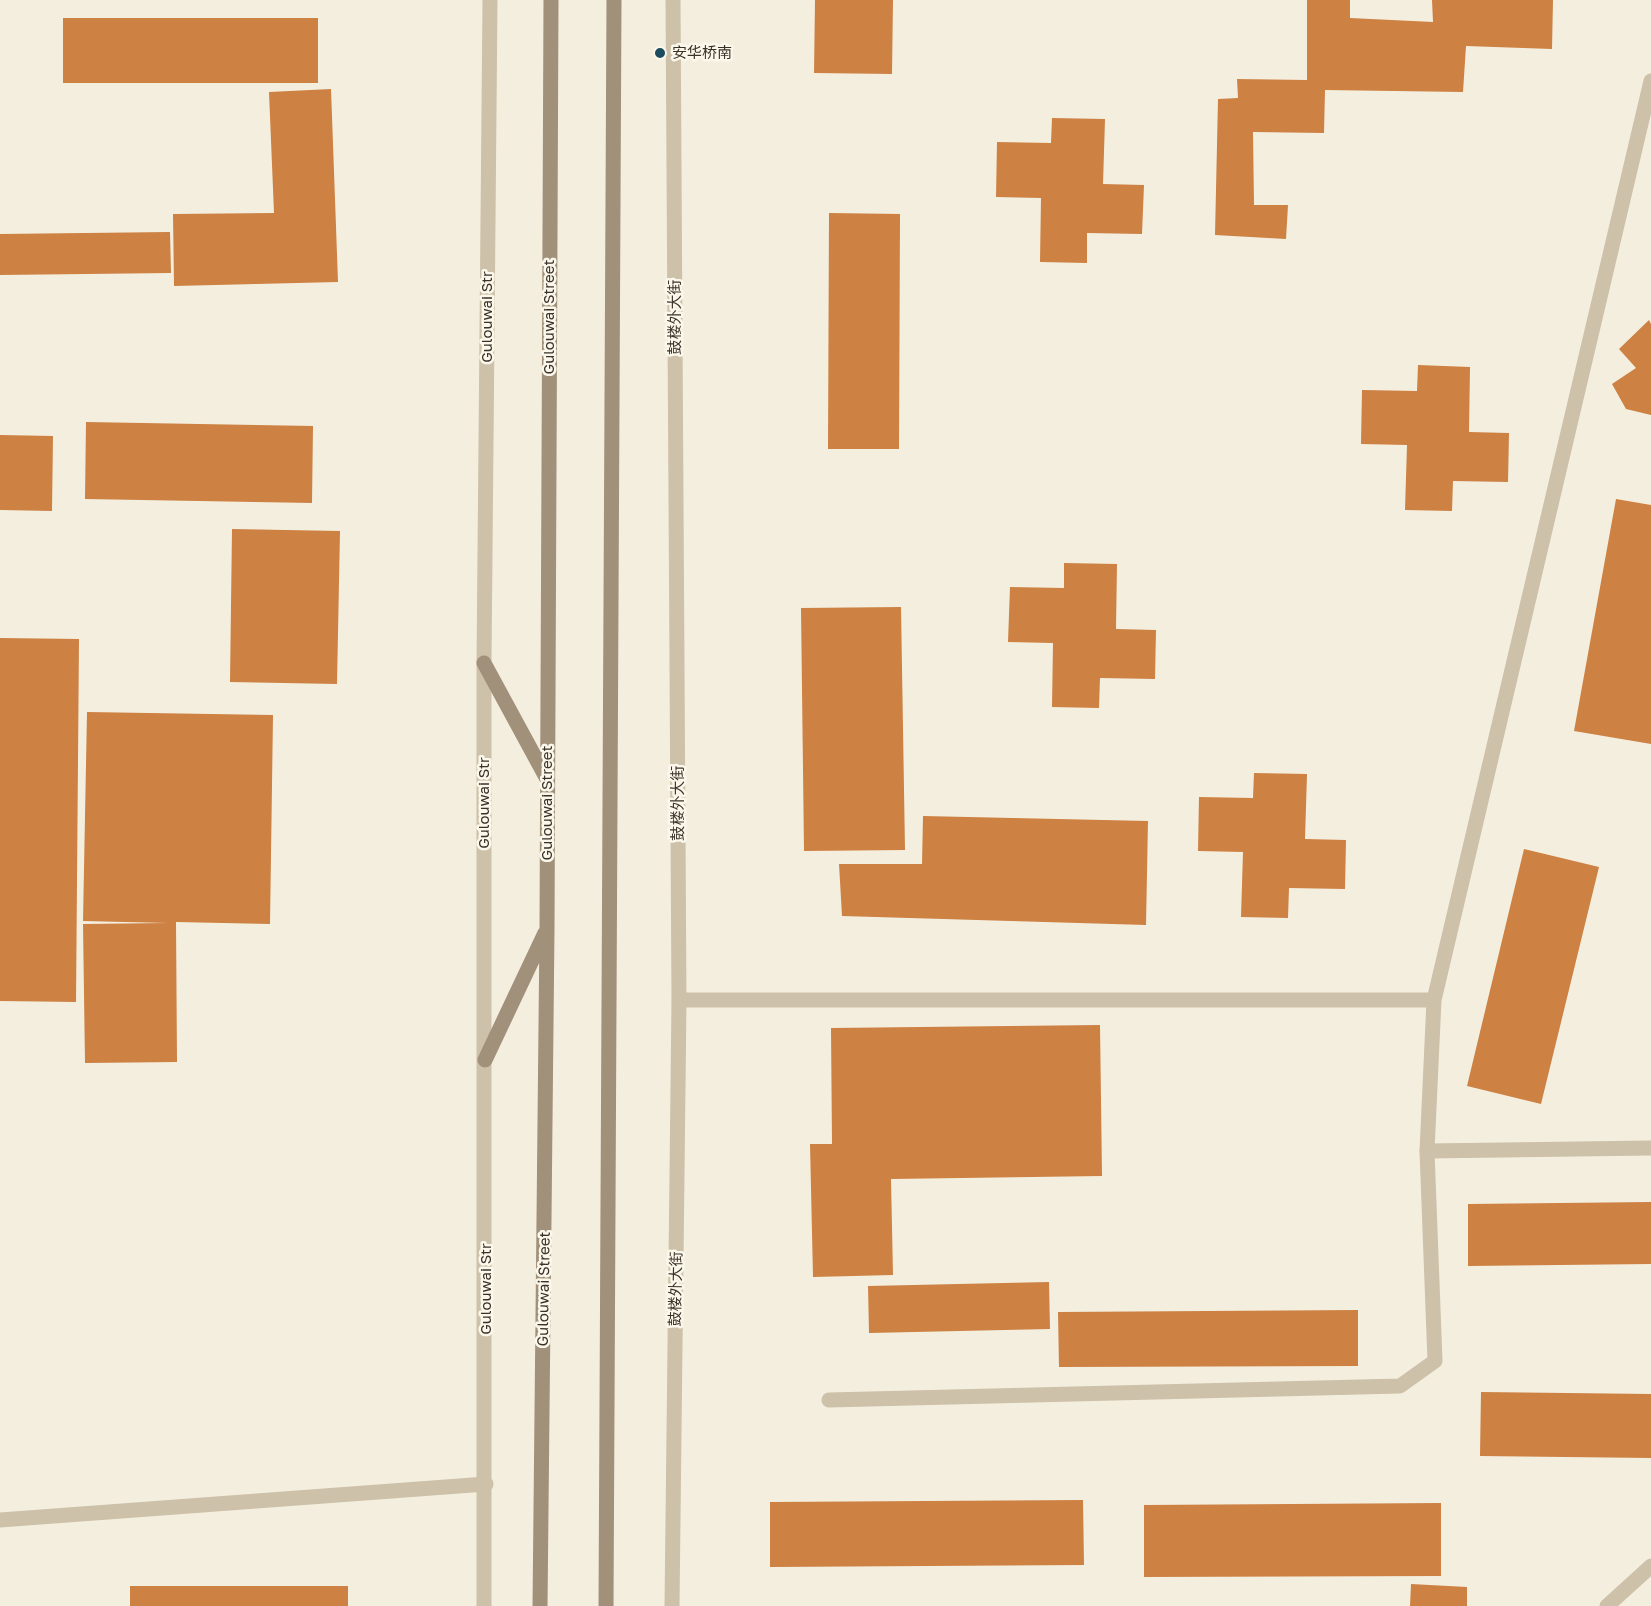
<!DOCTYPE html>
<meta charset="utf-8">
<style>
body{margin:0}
canvas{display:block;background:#f4eede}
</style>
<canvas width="1651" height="1606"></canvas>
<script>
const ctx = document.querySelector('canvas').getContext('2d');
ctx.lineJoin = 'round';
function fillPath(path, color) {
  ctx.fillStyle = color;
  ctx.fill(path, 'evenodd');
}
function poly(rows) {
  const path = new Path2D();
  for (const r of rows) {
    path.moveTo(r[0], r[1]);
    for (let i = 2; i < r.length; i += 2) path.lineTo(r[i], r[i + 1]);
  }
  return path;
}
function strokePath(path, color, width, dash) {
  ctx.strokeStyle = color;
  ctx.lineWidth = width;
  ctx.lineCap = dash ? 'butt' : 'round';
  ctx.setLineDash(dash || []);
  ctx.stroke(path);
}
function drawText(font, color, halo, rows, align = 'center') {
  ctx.font = font + ' "Golos Text","Noto Sans SC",sans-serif';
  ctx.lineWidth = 5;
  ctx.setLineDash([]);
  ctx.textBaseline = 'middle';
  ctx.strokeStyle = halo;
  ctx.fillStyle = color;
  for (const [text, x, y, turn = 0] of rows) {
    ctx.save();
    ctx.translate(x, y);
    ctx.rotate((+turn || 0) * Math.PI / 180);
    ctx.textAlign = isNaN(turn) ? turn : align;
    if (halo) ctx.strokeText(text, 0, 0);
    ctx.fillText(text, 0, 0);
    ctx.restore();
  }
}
fillPath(poly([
 [815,0,893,0,892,74,814,73],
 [1307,0,1350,0,1350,18,1433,22,1432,0,1553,0,1552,49,1466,46,1463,92,1325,90,1324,133,1253,132,1254,205,1288,205,1286,239,1215,235,1218,99,1238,98,1237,79,1307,80],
 [63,18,318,18,318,83,63,83],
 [331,89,338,282,174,286,173,214,274,213,269,92],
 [1052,118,1105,119,1103,184,1144,185,1142,234,1087,233,1087,263,1040,262,1041,198,996,197,997,142,1051,143],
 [829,213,900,214,899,449,828,449],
 [170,232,171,273,0,275,0,234],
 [1649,320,1651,324,1651,415,1626,409,1612,384,1636,368,1619,349],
 [1418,365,1470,367,1469,432,1509,433,1508,482,1453,481,1452,511,1405,510,1407,445,1361,444,1362,390,1417,391],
 [86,422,313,426,312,503,85,499],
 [0,435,53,436,52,511,0,510],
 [1616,499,1651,505,1651,744,1574,731],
 [232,529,340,531,337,684,230,682],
 [1064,563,1117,564,1116,629,1156,630,1155,679,1100,678,1099,708,1052,707,1053,643,1008,642,1010,587,1064,588],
 [901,607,905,850,804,851,801,608],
 [0,638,79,639,76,1002,0,1001],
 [87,712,273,715,270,924,176,922,177,1062,85,1063,83,924,168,923,83,921],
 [1254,773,1307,774,1305,839,1346,840,1345,889,1289,888,1288,918,1241,917,1243,852,1198,851,1199,797,1253,798],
 [923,816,1148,821,1146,925,842,916,839,864,922,864],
 [1524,849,1599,867,1541,1104,1467,1086],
 [1100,1025,1102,1176,891,1179,893,1275,813,1277,810,1144,832,1144,831,1028],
 [1651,1202,1651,1264,1468,1266,1468,1204],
 [1049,1282,1050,1329,869,1333,868,1286],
 [1358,1310,1358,1366,1059,1367,1058,1312],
 [1481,1392,1651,1394,1651,1458,1480,1456],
 [1083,1500,1084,1565,770,1567,770,1502],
 [1441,1503,1441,1576,1144,1577,1144,1505],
 [1411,1584,1467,1587,1467,1606,1410,1606],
 [130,1586,348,1586,348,1606,130,1606]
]), '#cd8143');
strokePath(poly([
 [829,1400,1400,1386,1435,1361,1427,1151],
 [0,1520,486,1484]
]), '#cdc1a9', 15);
strokePath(poly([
 [1651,81,1434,1000,1427,1151,1651,1148],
 [679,1000,1434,1000],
 [1607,1606,1651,1566]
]), '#cdc1a9', 15);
strokePath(poly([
 [484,1606,484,663,490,0],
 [672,1606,679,1000,673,0]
]), '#cdc1a9', 15);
strokePath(poly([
 [484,663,547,779],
 [485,1060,545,933],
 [540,1606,547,928,551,0],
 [606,1606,614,0]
]), '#a1907a', 15);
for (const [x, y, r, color] of [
 [660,53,6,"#1b4c5e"]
]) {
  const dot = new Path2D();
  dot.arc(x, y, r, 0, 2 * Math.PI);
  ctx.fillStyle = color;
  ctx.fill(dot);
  strokePath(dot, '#fbf7eb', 2);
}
drawText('15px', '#3a3229', '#fbf7eb', [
 ["安华桥南",672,53]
], 'left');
drawText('15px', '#3a3229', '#fbf7eb', [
 ["Gulouwai Str",487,317,-90],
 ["Gulouwai Street",549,317,-90],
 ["鼓楼外大街",675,317,-90],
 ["Gulouwai Str",484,803,-90],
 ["Gulouwai Street",547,803,-90],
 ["鼓楼外大街",678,803,-90],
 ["Gulouwai Str",486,1289,-90],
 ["Gulouwai Street",544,1289,-89],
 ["鼓楼外大街",676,1289,-89]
]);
</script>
